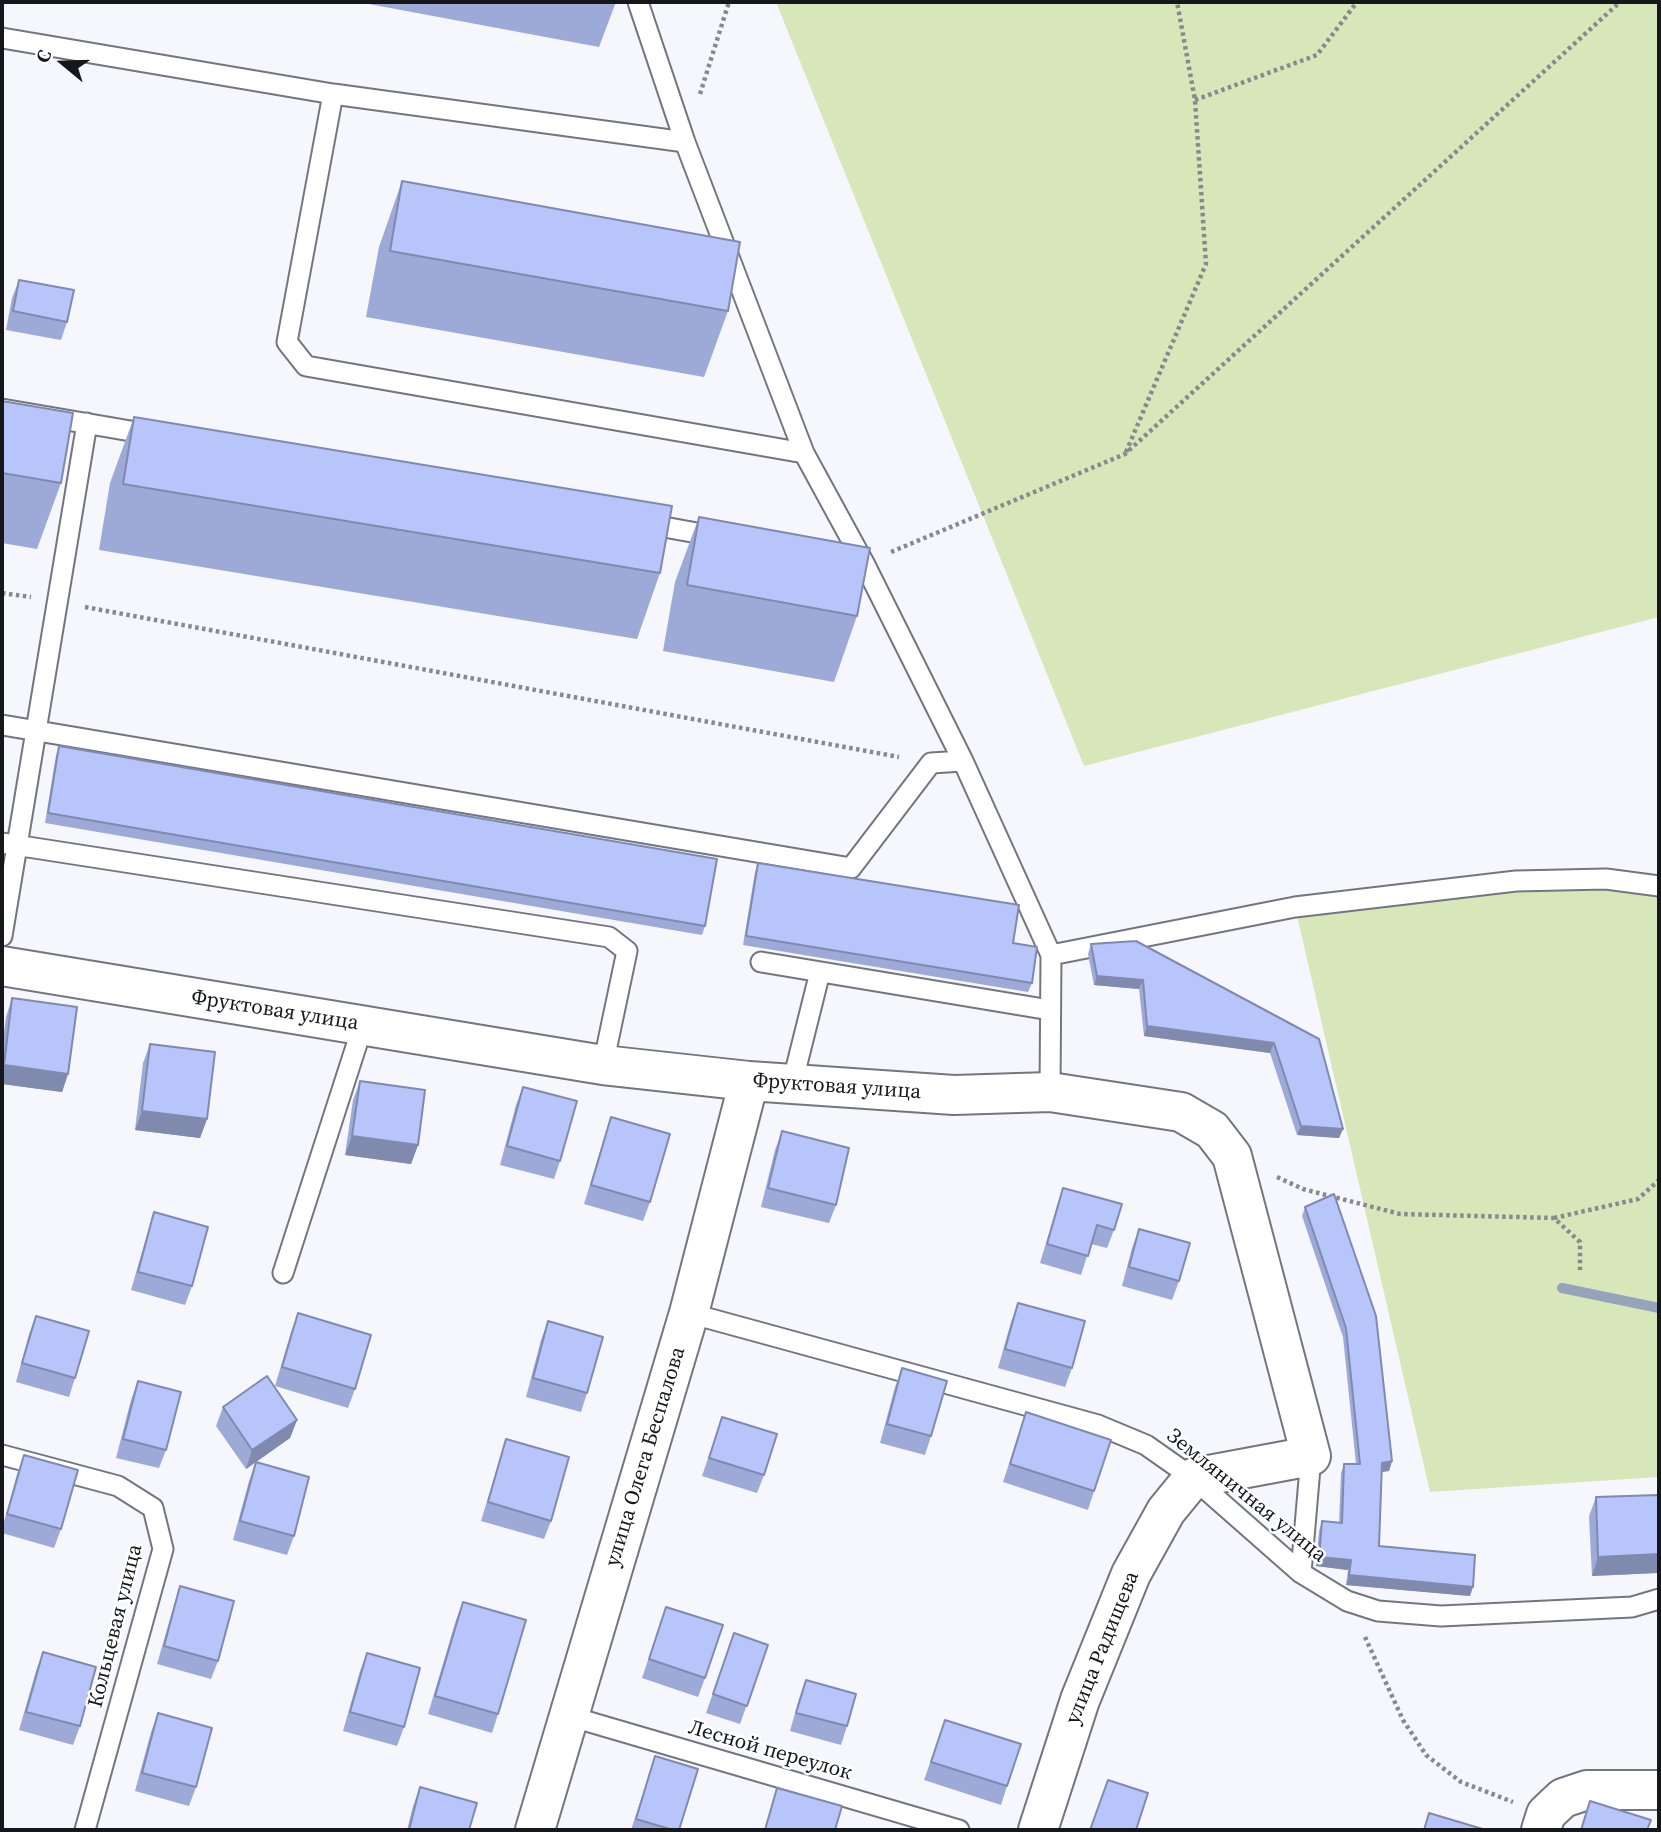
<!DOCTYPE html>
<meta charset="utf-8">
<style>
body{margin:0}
#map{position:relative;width:1661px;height:1832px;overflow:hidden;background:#f5f7fd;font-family:"Source Serif 4",serif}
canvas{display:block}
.frame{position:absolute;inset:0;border:4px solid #16171b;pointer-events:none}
.north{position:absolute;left:28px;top:28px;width:70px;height:70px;-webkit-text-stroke:5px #fff;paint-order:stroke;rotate:289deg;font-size:19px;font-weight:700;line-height:28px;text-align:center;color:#16171b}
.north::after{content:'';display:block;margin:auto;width:24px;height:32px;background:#16171b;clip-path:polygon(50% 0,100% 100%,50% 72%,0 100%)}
</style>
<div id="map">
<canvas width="1661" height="1832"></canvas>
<div class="frame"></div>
<div class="north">С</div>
</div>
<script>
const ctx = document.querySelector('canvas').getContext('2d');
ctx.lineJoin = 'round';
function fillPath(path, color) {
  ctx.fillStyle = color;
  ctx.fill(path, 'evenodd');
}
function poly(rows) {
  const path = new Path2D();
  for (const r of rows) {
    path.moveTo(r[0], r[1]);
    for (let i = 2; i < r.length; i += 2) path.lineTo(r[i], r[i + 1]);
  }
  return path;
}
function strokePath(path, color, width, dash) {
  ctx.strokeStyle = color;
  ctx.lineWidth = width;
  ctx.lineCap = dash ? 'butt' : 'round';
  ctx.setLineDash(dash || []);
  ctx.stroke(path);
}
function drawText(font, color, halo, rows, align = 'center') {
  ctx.font = font + ' "Source Serif 4",serif';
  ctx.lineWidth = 5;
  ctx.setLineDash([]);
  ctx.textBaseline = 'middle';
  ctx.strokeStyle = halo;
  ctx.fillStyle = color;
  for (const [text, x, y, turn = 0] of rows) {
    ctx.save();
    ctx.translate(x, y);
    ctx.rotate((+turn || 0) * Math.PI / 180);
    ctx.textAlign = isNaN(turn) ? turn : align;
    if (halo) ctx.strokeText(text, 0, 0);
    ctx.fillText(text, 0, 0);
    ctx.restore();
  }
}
fillPath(poly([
 [776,2,1659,2,1659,617,1084,766],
 [1516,881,1659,886,1659,1477,1430,1492,1295,907]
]), '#d7e7b9');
strokePath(poly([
 [1562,1288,1659,1308]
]), '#94a5b9', 10);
const lane = poly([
 [638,2,685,142,804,453,864,563,963,761,1051,955,1050,1092],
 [2,38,333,94,685,142],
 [333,94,287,342,306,366,804,453],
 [2,409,154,435],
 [642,523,719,537],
 [2,725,851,868,931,763,963,761],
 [2,843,609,937,627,951,603,1065],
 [2,936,87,423],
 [1051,955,1295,907,1516,881,1606,879,1659,886],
 [761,962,1050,1010],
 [792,1084,820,972],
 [283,1273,363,1025],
 [689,1313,1098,1425,1146,1445,1193,1478,1301,1573,1347,1601,1378,1611,1441,1616,1632,1607,1659,1599],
 [2,1455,118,1486,153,1508,163,1549,85,1830],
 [1301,1573,1311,1456],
 [569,1716,959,1830]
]);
const street = poly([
 [2,966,603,1065,749,1081,954,1095,1050,1092,1181,1112,1212,1130,1232,1156,1311,1456,1193,1478,1166,1511,1131,1574,1080,1700,1038,1830],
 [535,1830,689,1313,749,1081],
 [1541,1830,1546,1814,1563,1798,1587,1790,1659,1790]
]);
strokePath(lane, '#73767f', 23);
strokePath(street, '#73767f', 42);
strokePath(poly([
 [700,94,729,2],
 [1195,100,1317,55,1357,2],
 [1126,452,1206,264,1195,100,1177,2],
 [891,552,1125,454,1620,2],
 [2,593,31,597],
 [85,607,899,757],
 [1277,1177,1303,1189,1400,1214,1554,1218,1580,1242,1580,1270],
 [1554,1218,1638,1199,1659,1180],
 [1365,1637,1403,1720,1426,1755,1461,1782,1513,1802]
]), '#88898f', 4.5, [3.5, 3.5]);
strokePath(lane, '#fff', 19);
strokePath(street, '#fff', 38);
fillPath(poly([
 [358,2,616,2,599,47],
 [402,181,728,311,704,377,366,317,379,247],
 [19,280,67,322,61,340,6,330,12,298],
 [2,401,61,483,37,549,2,543],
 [134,417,660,573,637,639,99,550,110,483],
 [699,517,857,616,834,682,663,651,675,582],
 [59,746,705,926,702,935,45,823,56,755],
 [758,863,1013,943,1032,983,1028,992,743,945,755,872],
 [1091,944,1319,1039,1343,1129,1339,1138,1297,1135,1270,1053,1144,1036,1139,989,1094,985,1088,954],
 [12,998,68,1074,62,1092,2,1084,2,1047,6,1017],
 [150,1044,207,1119,200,1138,135,1130,143,1063],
 [360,1081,418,1145,411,1164,345,1155,353,1100],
 [523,1087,560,1161,554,1179,500,1165,516,1105],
 [611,1117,650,1202,643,1221,584,1204,605,1135],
 [782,1131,836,1205,829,1223,761,1207,775,1150],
 [1063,1188,1114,1230,1107,1248,1091,1244,1081,1275,1040,1263,1057,1206],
 [1305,1207,1392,1461,1389,1471,1382,1472,1379,1546,1470,1596,1346,1585,1348,1570,1316,1566,1319,1531,1322,1521,1339,1523,1341,1473,1344,1464,1356,1464,1343,1337,1302,1216],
 [154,1212,192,1286,185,1305,131,1290,148,1231],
 [1139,1229,1179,1281,1172,1300,1122,1286,1132,1248],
 [1018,1303,1072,1368,1065,1387,998,1368,1011,1322],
 [298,1313,355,1389,348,1408,275,1386,291,1332],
 [36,1316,75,1378,69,1397,16,1382,29,1334],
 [548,1321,587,1393,581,1412,526,1397,541,1340],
 [902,1368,931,1436,925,1455,880,1443,895,1387],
 [138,1381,166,1450,159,1468,116,1458,131,1400],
 [223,1407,297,1420,290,1438,246,1469,216,1426],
 [1026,1412,1094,1491,1088,1510,1003,1482],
 [722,1417,764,1475,757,1493,702,1476],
 [506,1439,551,1521,544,1539,481,1521,500,1458],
 [24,1455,61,1529,54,1548,2,1533,2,1529,17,1474],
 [256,1462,294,1536,287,1555,233,1540,249,1481],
 [1596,1497,1657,1573,1592,1576,1589,1516],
 [180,1586,218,1661,211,1679,157,1664,174,1605],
 [463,1602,498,1714,492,1733,428,1714,456,1620],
 [666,1607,705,1678,698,1697,642,1678],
 [734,1633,768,1645,740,1724,706,1713],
 [43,1652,80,1726,73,1745,19,1730,36,1671],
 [367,1653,404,1727,397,1746,343,1731,360,1671],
 [806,1680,847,1726,841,1745,790,1731,799,1699],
 [158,1713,196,1787,189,1806,135,1791,151,1732],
 [945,1720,1007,1786,1001,1805,924,1780],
 [655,1756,679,1830,631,1830],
 [420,1787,469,1830,407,1830,413,1806],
 [777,1788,835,1830,764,1830]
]), '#9da9d7');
fillPath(poly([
 [1097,976,1143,980,1139,989,1094,985],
 [1147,1026,1274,1043,1270,1053,1144,1036],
 [4,1065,68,1074,62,1092,2,1084,2,1071],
 [142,1111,207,1119,200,1138,135,1130],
 [1301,1126,1343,1129,1339,1138,1297,1135],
 [352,1136,418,1145,411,1164,345,1155],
 [297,1420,290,1438,246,1469,252,1450],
 [1392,1461,1389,1471,1379,1472,1382,1463],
 [1659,1554,1659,1566,1657,1573,1592,1576,1598,1557],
 [1319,1557,1351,1560,1348,1570,1316,1566],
 [1349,1575,1473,1587,1470,1596,1346,1585]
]), '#808aaf');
const building = poly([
 [402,181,740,242,728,311,390,251,402,181],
 [19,280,74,290,67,322,13,311,19,280],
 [2,401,73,413,61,483,2,473,2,401],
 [134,417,672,506,660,573,123,484,134,417],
 [699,517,870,548,857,616,687,585,699,517],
 [59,746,717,859,705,926,48,813,59,746],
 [758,863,1019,905,1013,943,1037,947,1032,983,746,936,758,863],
 [1136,941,1319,1039,1343,1129,1301,1126,1274,1043,1147,1026,1143,980,1097,976,1091,944,1136,941],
 [12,998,77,1007,68,1074,4,1065,12,998],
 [150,1044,215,1052,207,1119,142,1111,150,1044],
 [360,1081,425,1090,418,1145,352,1136,360,1081],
 [523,1087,577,1101,560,1161,507,1146,523,1087],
 [611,1117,670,1134,650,1202,591,1185,611,1117],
 [782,1131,849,1148,836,1205,768,1188,782,1131],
 [1063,1188,1122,1204,1114,1230,1097,1225,1088,1256,1047,1244,1063,1188],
 [1334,1194,1376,1316,1392,1461,1382,1463,1379,1546,1475,1555,1473,1587,1349,1575,1351,1560,1319,1557,1322,1521,1342,1523,1344,1464,1360,1464,1346,1328,1305,1207,1334,1194],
 [154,1212,208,1227,192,1286,138,1272,154,1212],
 [1139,1229,1190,1243,1179,1281,1129,1267,1139,1229],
 [1018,1303,1085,1321,1072,1368,1005,1349,1018,1303],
 [298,1313,371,1335,355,1389,282,1367,298,1313],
 [36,1316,89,1331,75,1378,22,1363,36,1316],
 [548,1321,603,1337,587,1393,533,1378,548,1321],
 [902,1368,947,1381,931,1436,887,1424,902,1368],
 [267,1376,297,1420,252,1450,223,1407,267,1376],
 [138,1381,181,1392,166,1450,123,1439,138,1381],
 [1026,1412,1111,1440,1094,1491,1010,1464,1026,1412],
 [722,1417,777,1434,764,1475,709,1458,722,1417],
 [506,1439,569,1457,551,1521,488,1502,506,1439],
 [24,1455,78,1470,61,1529,7,1514,24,1455],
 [256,1462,309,1477,294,1536,240,1521,256,1462],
 [1659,1495,1659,1554,1598,1557,1596,1497,1659,1495],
 [180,1586,234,1601,218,1661,164,1646,180,1586],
 [463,1602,526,1620,498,1714,435,1696,463,1602],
 [666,1607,723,1625,705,1678,649,1659,666,1607],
 [734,1633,768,1645,747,1706,713,1694,734,1633],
 [43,1652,96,1667,80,1726,26,1712,43,1652],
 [367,1653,420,1668,404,1727,350,1712,367,1653],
 [806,1680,856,1694,847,1726,796,1713,806,1680],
 [158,1713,212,1728,196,1787,142,1773,158,1713],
 [945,1720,1021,1744,1007,1786,931,1762,945,1720],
 [655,1756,698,1769,679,1830,673,1830,636,1819,655,1756],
 [1108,1780,1148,1793,1136,1830,1090,1830,1108,1780],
 [420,1787,477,1803,469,1830,409,1830,420,1787],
 [777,1788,842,1806,835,1830,765,1830,777,1788],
 [1590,1801,1651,1820,1647,1830,1581,1830,1590,1801],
 [1429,1813,1486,1830,1424,1830,1429,1813]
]);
fillPath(building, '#b7c5fa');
strokePath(building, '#808aaf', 2);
drawText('21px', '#16171b', '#fff', [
 ["Фруктовая улица",275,1011,9],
 ["Фруктовая улица",837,1087,4],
 ["улица Олега Беспалова",646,1457,-73],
 ["Земляничная улица",1246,1496,39],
 ["Кольцевая улица",116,1626,-76],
 ["улица Радищева",1103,1648,-68],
 ["Лесной переулок",770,1751,16]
]);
</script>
